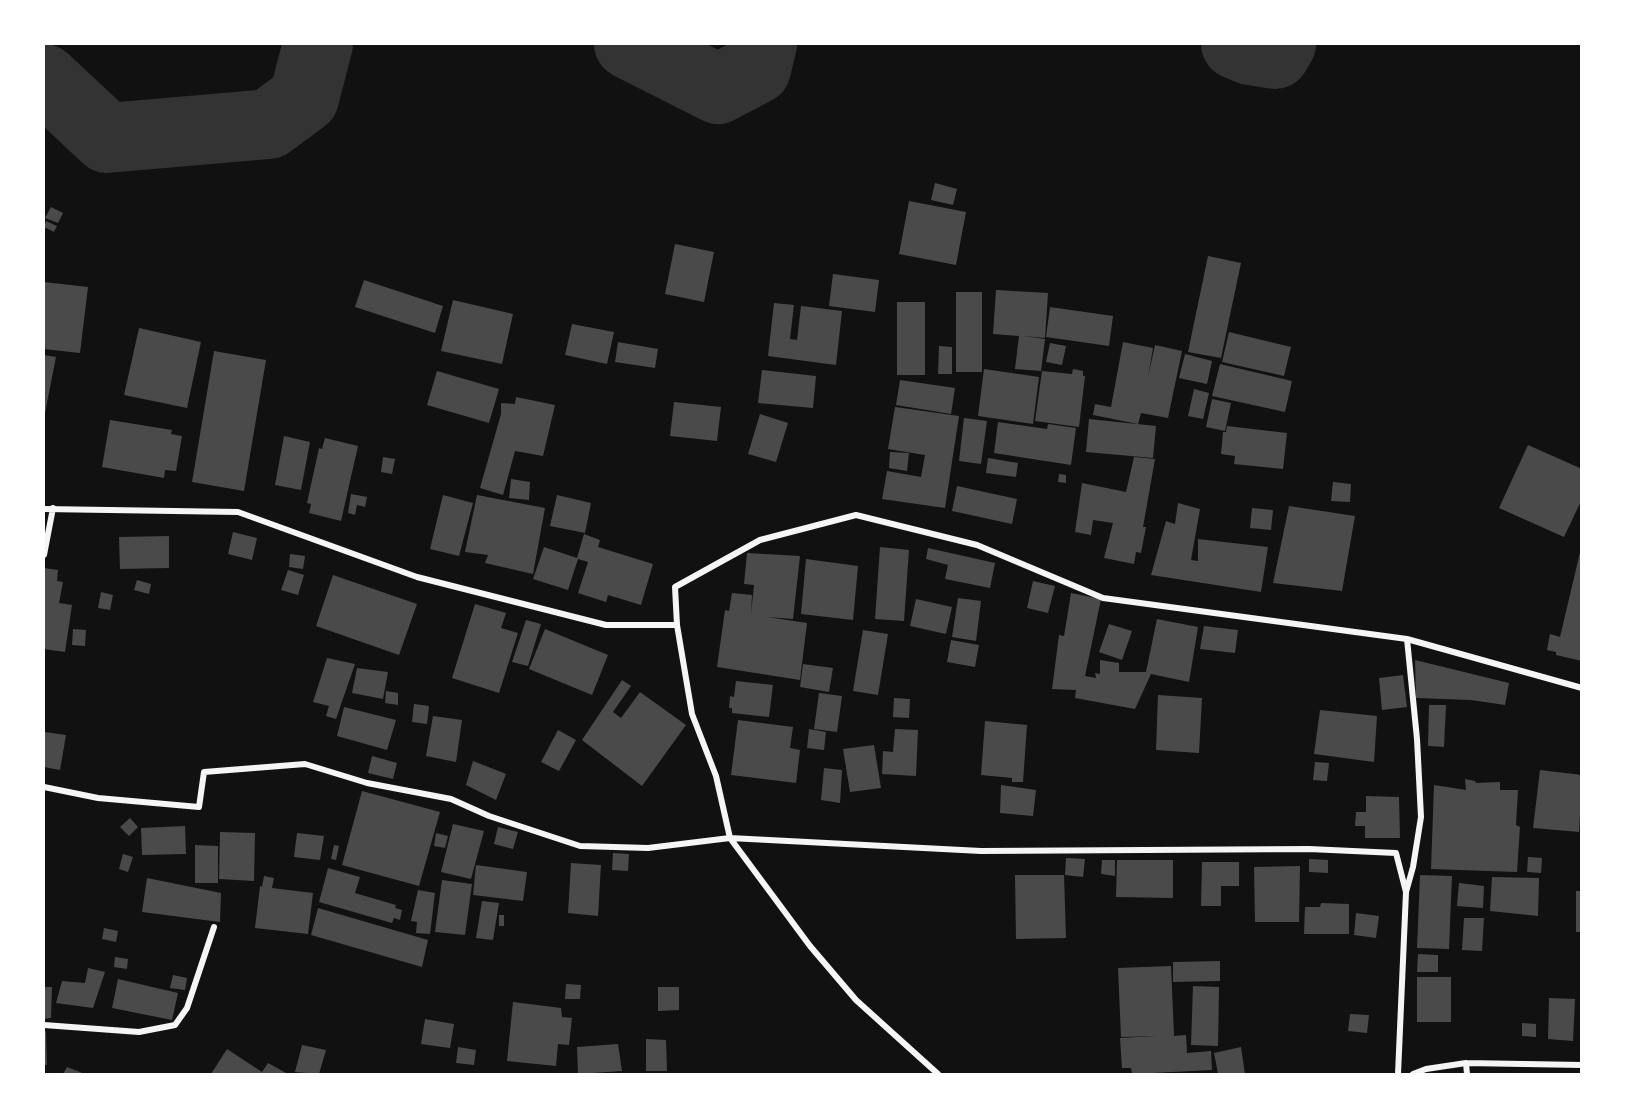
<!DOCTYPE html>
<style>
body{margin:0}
#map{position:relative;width:1625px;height:1118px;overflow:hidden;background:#111;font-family:"PT Sans Narrow",sans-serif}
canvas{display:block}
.frame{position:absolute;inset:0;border:45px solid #fff;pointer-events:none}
</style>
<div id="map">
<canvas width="1625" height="1118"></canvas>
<div class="frame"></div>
</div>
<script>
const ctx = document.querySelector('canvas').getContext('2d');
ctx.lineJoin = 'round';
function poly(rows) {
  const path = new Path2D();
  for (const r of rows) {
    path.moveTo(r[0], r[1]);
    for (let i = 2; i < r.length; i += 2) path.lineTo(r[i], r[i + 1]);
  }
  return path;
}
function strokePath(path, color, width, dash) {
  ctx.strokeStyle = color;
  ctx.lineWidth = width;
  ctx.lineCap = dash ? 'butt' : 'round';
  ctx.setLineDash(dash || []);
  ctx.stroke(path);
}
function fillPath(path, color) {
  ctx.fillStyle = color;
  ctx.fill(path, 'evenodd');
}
strokePath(poly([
 [629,44,718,89,756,69,762,44],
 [1236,44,1250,50,1275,54,1281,44],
 [44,79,107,138,269,124,304,98,318,44]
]), '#333', 70);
fillPath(poly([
 [935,183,957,189,953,205,931,200],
 [909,201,966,212,956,265,899,254],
 [51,207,63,213,58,223,45,218],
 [46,221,57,226,54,232,44,227],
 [675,244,714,252,704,302,665,294],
 [1208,256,1241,263,1221,358,1188,352],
 [833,274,879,280,875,312,829,306],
 [364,280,443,306,435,333,355,307],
 [44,282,88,287,80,353,44,349],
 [996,290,1048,293,1045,338,1023,336,1045,339,1041,371,1015,369,1019,336,993,334],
 [956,292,982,292,982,372,956,372],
 [453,300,513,314,502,364,441,351],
 [897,302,925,302,925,375,897,375],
 [774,303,794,305,790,339,797,340,801,306,842,311,836,365,768,356],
 [1050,307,1113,316,1109,346,1046,337],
 [572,324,614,332,607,364,565,355],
 [139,328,201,342,187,408,124,395],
 [1229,332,1291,347,1284,376,1222,362],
 [618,342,658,349,655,368,615,362],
 [1123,342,1153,348,1148,377,1155,345,1182,351,1168,418,1141,413,1138,424,1093,415,1095,404,1111,407],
 [1050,343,1066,346,1062,365,1046,362],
 [939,346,952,347,952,374,938,374],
 [214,351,266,360,244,491,192,482],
 [1185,354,1212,361,1207,384,1179,378],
 [44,355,56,357,45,413,44,413],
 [1220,364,1292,381,1285,412,1212,396],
 [984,369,1039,377,1033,424,978,416],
 [1073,369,1083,371,1083,376,1085,376,1079,427,1035,421,1042,371,1072,374],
 [762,370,816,376,813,408,758,403],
 [437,371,499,389,489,423,427,405],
 [900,380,955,388,951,414,896,405],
 [1194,389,1209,393,1203,419,1188,416],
 [516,397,555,405,543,456,515,451,503,495,480,488,501,414,501,403,515,404],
 [1212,399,1231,403,1225,431,1206,427],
 [674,402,721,407,717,441,670,436],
 [895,407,959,416,945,508,882,499,887,471,921,477,925,455,888,449],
 [760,414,788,423,776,462,748,454],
 [964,418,987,421,981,464,959,461],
 [1089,419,1156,426,1153,458,1086,452],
 [110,420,172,430,171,434,182,436,176,471,165,470,164,478,102,467],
 [998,422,1047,429,1048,424,1076,428,1071,465,994,453],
 [1227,426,1287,433,1283,469,1234,464,1235,456,1221,454,1223,432,1226,432],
 [284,436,310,442,301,490,275,485],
 [325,438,358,446,341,521,309,513,311,504,307,503,319,448,322,449],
 [1528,445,1582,469,1582,499,1564,537,1499,508],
 [890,452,909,453,907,471,889,468],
 [383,457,395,459,392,474,381,472],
 [1134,457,1155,459,1143,527,1146,527,1141,553,1136,552,1134,564,1104,558,1113,523,1093,520,1091,535,1075,532,1082,483,1126,492],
 [988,458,1018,463,1016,477,986,473],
 [1059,474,1066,475,1066,483,1058,482],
 [511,479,530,482,529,500,509,498],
 [1333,482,1351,484,1350,502,1331,501],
 [957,486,1017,499,1012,524,952,511],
 [351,494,367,497,365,507,357,505,355,515,348,513],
 [443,495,473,503,459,556,430,549],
 [477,495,545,508,533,574,485,563,488,555,465,552],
 [557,495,591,503,585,533,550,526],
 [1178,503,1200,509,1191,560,1198,561,1198,539,1268,547,1261,592,1151,575,1166,521,1175,524],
 [1289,506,1355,516,1342,591,1273,583],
 [1252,508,1273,510,1271,530,1250,528],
 [233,532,257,538,252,560,228,554],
 [584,534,600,540,598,547,653,564,641,605,608,595,606,602,578,593,588,562,578,559,568,590,533,579,544,547,577,558],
 [169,536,169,568,120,569,119,537],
 [880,547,909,550,904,621,875,619],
 [928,548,995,563,990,588,945,579,948,565,926,559],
 [1581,548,1582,548,1582,661,1556,655,1556,652,1547,650,1550,634,1560,637],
 [747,553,800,556,793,619,767,617,807,623,800,680,717,667,725,610,729,611,732,593,752,595,751,614,754,585,744,584],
 [290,554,305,556,303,569,289,567],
 [806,559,858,566,853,620,801,614],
 [44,568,58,570,57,581,63,582,59,603,72,605,65,652,44,649],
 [288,570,304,575,298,595,281,590],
 [333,575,417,604,399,655,316,626],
 [137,580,151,584,149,594,134,590],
 [1033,581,1055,586,1048,613,1027,608],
 [101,592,113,595,110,610,98,608],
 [1071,593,1101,599,1085,676,1096,678,1095,673,1100,674,1100,660,1119,663,1119,672,1146,672,1157,619,1198,627,1189,682,1151,674,1135,709,1075,698,1076,690,1052,689,1059,635,1064,636],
 [958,598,981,601,976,641,952,637],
 [916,599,952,607,946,634,910,626],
 [475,604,506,613,501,628,518,633,499,693,452,678],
 [526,620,541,624,528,666,512,662],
 [1109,624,1132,631,1122,660,1099,652],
 [1204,626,1238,630,1235,653,1200,649],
 [73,629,86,630,85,646,72,645],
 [545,629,608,655,592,695,529,669],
 [863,630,888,634,878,695,853,691],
 [951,640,979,645,975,667,947,662],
 [327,658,355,664,336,719,326,716,329,706,313,702],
 [1415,660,1509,683,1505,705,1471,700,1416,698],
 [803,664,833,668,829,692,800,687],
 [357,668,388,672,383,699,352,693],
 [1403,675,1407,707,1382,710,1379,678],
 [622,680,631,686,613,712,621,718,640,692,686,725,642,786,582,740],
 [736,681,773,685,769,717,732,713,732,708,729,708,730,696,734,697],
 [386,691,398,693,398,705,385,703],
 [819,693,842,696,837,732,814,729],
 [1158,695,1202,698,1199,753,1156,750],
 [894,698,910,699,909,718,893,717],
 [414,704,429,706,427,724,412,722],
 [1429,705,1446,705,1444,747,1428,746],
 [344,707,396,720,387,750,337,736],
 [1320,710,1377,716,1374,762,1314,754],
 [433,716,462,720,456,762,426,756],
 [738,720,793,727,790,748,800,750,796,783,731,775],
 [985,721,1027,725,1023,782,1012,782,1012,778,981,775],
 [809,729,826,732,824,750,807,748],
 [895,729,918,730,916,776,882,774,883,751,893,752],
 [558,730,576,740,559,771,541,762],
 [44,732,66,735,60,770,44,767],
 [874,745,881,788,850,792,843,749],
 [372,756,397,763,393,779,368,773],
 [473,761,506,774,496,800,466,785],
 [1315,762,1329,763,1327,781,1313,780],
 [824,768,842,770,840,803,821,800],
 [1540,770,1582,775,1579,832,1533,828],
 [1465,779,1475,781,1476,783,1500,782,1500,790,1518,790,1516,825,1520,827,1517,872,1431,869,1434,785,1466,790],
 [1001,785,1036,790,1033,816,1000,813],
 [362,791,440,812,419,886,342,865],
 [1366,796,1399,797,1400,838,1365,838,1365,826,1355,826,1356,812,1366,812],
 [130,818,138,827,129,836,120,827],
 [453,824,484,831,471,879,441,872],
 [185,826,186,854,142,855,141,828],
 [498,827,518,832,513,849,494,844],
 [220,832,255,833,254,881,219,879],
 [297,833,324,836,320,860,294,857],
 [436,833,448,836,445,848,434,846],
 [195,845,218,846,218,883,195,883],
 [334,845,339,846,336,860,331,859],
 [613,853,629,854,628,871,612,870],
 [123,854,133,857,128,872,119,869],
 [1528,857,1542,858,1541,873,1527,872],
 [1066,858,1085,859,1083,877,1065,875],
 [1309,859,1328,860,1328,873,1309,872],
 [1102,860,1115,860,1115,876,1101,874],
 [1117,860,1173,860,1173,898,1116,897],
 [1202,862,1239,862,1239,886,1221,886,1221,906,1201,906],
 [571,863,601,865,598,916,568,913],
 [476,865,527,872,523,901,473,895],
 [1300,866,1299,922,1255,922,1254,867],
 [328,868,360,877,355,893,396,905,395,908,402,910,400,920,394,918,392,923,319,902],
 [1015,875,1064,875,1066,938,1016,939],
 [1420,875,1452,876,1449,949,1417,948],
 [264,876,274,878,272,888,313,893,308,934,255,928,260,886,262,887],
 [1492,877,1539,878,1538,916,1490,911],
 [147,878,221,893,220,922,142,912],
 [442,880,472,884,465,935,435,932],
 [1459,883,1484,886,1483,908,1457,906],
 [418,890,435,893,430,934,416,933,417,922,411,921],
 [1576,891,1582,891,1582,932,1576,932],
 [482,901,499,903,493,940,476,938],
 [1321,903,1349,904,1349,934,1304,934,1305,907,1320,907],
 [318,908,428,940,422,967,311,935],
 [1356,913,1379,916,1376,938,1354,935],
 [499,915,504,915,504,926,499,926],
 [1464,918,1484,918,1482,951,1462,950],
 [104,928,118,931,116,942,102,939],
 [1418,954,1438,955,1438,972,1417,972],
 [115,957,128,959,127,969,114,967],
 [1220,961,1220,981,1173,982,1173,962],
 [1171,966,1174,1036,1186,1035,1187,1053,1211,1051,1212,1070,1132,1074,1131,1068,1122,1068,1120,1038,1156,1036,1121,1037,1118,968],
 [88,968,105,972,93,1008,56,1003,62,981,85,983],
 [173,975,187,978,185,990,170,988],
 [1417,977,1451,977,1451,1022,1417,1022],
 [118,979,178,993,172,1020,112,1008],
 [566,984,581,985,580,999,565,999],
 [1193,986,1219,987,1218,1046,1191,1045],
 [44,987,52,987,51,1018,44,1019],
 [658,987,679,987,679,1010,658,1011],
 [1549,998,1575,999,1573,1041,1548,1039],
 [513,1002,561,1008,562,1017,572,1018,569,1045,558,1044,556,1066,507,1061],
 [1350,1014,1369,1015,1367,1033,1348,1031],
 [425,1019,454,1024,450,1048,421,1044],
 [1522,1023,1536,1024,1536,1037,1522,1036],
 [44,1031,46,1031,47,1065,44,1065],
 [646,1039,666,1040,667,1071,646,1071],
 [618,1044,622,1071,578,1074,577,1047],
 [302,1045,326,1050,319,1074,295,1072],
 [458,1047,476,1050,474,1065,456,1063],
 [1241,1047,1245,1074,1218,1074,1214,1053],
 [227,1049,262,1072,268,1063,288,1074,211,1074],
 [67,1067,80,1072,84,1074,63,1074]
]), '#4a4a4a');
strokePath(poly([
 [44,509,238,512,417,577,606,625,677,625,675,587,760,540,856,515,977,545,1103,598,1407,639,1582,688],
 [44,555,53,508],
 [677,625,692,714,716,776,730,838,981,851,1309,849,1396,853,1406,892],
 [44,787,98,798,199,807,204,772,305,764,367,783,451,799,489,816,580,846,648,848,730,838,810,946,856,1000,938,1074],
 [44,1025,139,1032,175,1025,187,1008,214,927],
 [1466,1063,1467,1074],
 [1398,1074,1406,892,1413,867,1421,817,1417,739,1407,639],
 [1413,1074,1426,1069,1466,1063,1582,1065]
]), '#f5f5f5', 6);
</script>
